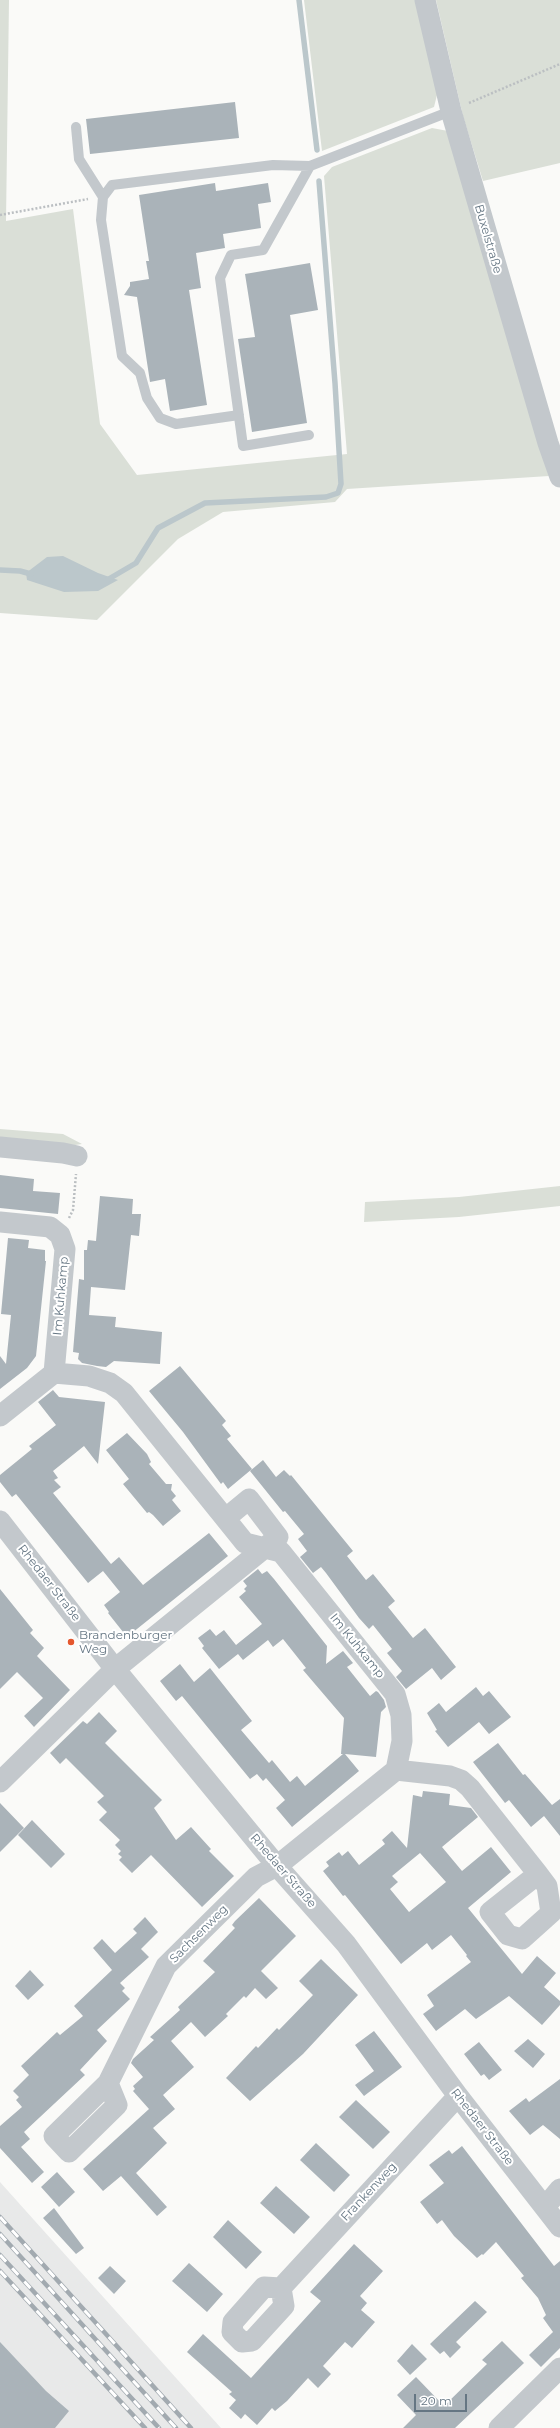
<!DOCTYPE html>
<meta charset="utf-8">
<style>
body{margin:0}
#map{position:relative;width:560px;height:2428px;overflow:hidden;background:#fafaf8;font-family:Montserrat,sans-serif}
canvas{display:block}
.scale{position:absolute;left:414px;top:2394px;width:53px;height:18px;box-sizing:border-box;border:2px solid #657683;border-top:0;padding-left:5px;font-size:12px;line-height:14px;white-space:nowrap;color:#657683;-webkit-text-stroke:3px #fff;paint-order:stroke}
</style>
<div id="map">
<canvas width="560" height="2428"></canvas>
<div class="scale">20 m</div>
</div>
<script>
const ctx = document.querySelector('canvas').getContext('2d');
ctx.lineJoin = 'round';
function fillPath(path, color) {
  ctx.fillStyle = color;
  ctx.fill(path, 'evenodd');
}
function poly(rows) {
  const path = new Path2D();
  for (const r of rows) {
    path.moveTo(r[0], r[1]);
    for (let i = 2; i < r.length; i += 2) path.lineTo(r[i], r[i + 1]);
  }
  return path;
}
function strokePath(path, color, width, dash) {
  ctx.strokeStyle = color;
  ctx.lineWidth = width;
  ctx.lineCap = dash ? 'butt' : 'round';
  ctx.setLineDash(dash || []);
  ctx.stroke(path);
}
function drawText(font, color, halo, rows, align = 'center') {
  ctx.font = font + ' Montserrat,sans-serif';
  ctx.lineWidth = 4;
  ctx.setLineDash([]);
  ctx.textBaseline = 'middle';
  ctx.strokeStyle = halo;
  ctx.fillStyle = color;
  for (const [text, x, y, turn = 0] of rows) {
    ctx.save();
    ctx.translate(x, y);
    ctx.rotate((+turn || 0) * Math.PI / 180);
    ctx.textAlign = isNaN(turn) ? turn : align;
    if (halo) ctx.strokeText(text, 0, 0);
    ctx.fillText(text, 0, 0);
    ctx.restore();
  }
}
fillPath(poly([
 [0,2182,34,2220,221,2428,0,2428]
]), '#e8e9e9');
fillPath(poly([
 [0,0,9,0,6,221,73,209,100,424,137,475,347,454,324,176,332,167,432,128,448,131,549,476,347,489,335,502,223,512,178,539,97,620,0,613],
 [304,0,416,0,438,91,434,107,322,151],
 [436,0,560,0,560,163,483,181,463,116],
 [0,1129,63,1134,82,1144,62,1147,0,1143],
 [560,1186,560,1206,459,1217,364,1222,365,1202,459,1197]
]), '#dadfd7');
fillPath(poly([
 [63,556,98,573,118,580,98,591,64,592,27,580,26,573,47,557]
]), '#bbc7cb');
strokePath(poly([
 [299,0,317,150],
 [0,570,20,571,31,574],
 [107,580,136,563,158,528,205,503,326,497,338,493,341,484,335,383,319,181]
]), '#bbc7cb', 5.5);
fillPath(poly([
 [235,102,239,138,90,154,86,119],
 [215,183,216,191,268,183,271,202,258,204,261,228,223,234,225,248,196,253,201,288,189,290,207,405,170,411,165,379,150,382,137,297,124,295,130,286,130,282,149,279,146,261,149,261,139,195],
 [310,263,318,310,290,315,307,423,252,432,238,339,255,337,245,274],
 [0,1175,34,1179,33,1191,60,1193,58,1214,0,1208],
 [100,1196,133,1199,132,1214,141,1214,139,1236,131,1235,125,1290,91,1287,89,1315,116,1317,115,1327,162,1332,160,1364,114,1361,106,1367,97,1366,82,1363,78,1359,79,1353,73,1352,79,1279,84,1280,84,1250,87,1250,88,1240,96,1241],
 [8,1238,29,1240,28,1248,45,1250,45,1261,46,1261,36,1356,27,1368,0,1389,0,1356,6,1364,11,1315,1,1314],
 [180,1366,226,1421,222,1425,231,1436,227,1439,252,1469,228,1489,223,1482,221,1484,183,1432,149,1391],
 [53,1390,59,1397,105,1402,98,1464,84,1446,53,1471,58,1478,54,1480,61,1487,53,1493,111,1564,119,1557,143,1585,209,1533,228,1556,127,1637,108,1613,109,1612,104,1605,120,1592,103,1571,88,1583,16,1494,12,1497,0,1482,0,1475,32,1449,29,1446,56,1425,38,1402],
 [127,1433,147,1454,151,1462,149,1464,166,1484,172,1484,171,1490,176,1496,172,1500,181,1511,163,1526,153,1515,149,1512,147,1513,123,1484,129,1479,106,1450],
 [263,1460,276,1477,284,1470,290,1476,291,1475,353,1551,347,1556,366,1580,373,1574,395,1601,388,1607,413,1638,425,1628,456,1667,441,1680,432,1668,406,1689,396,1677,402,1671,387,1653,392,1649,373,1625,369,1629,359,1618,326,1573,321,1567,313,1573,300,1557,307,1551,298,1539,304,1534,285,1511,283,1512,250,1471],
 [258,1569,262,1574,267,1571,274,1579,327,1646,326,1664,343,1651,353,1663,347,1667,370,1696,376,1691,378,1692,384,1700,386,1707,381,1712,376,1757,345,1754,359,1771,292,1827,276,1808,285,1800,266,1778,263,1781,257,1774,250,1779,182,1696,176,1701,160,1681,180,1664,194,1682,210,1668,252,1721,241,1730,269,1763,272,1760,290,1782,297,1776,305,1786,343,1754,341,1754,344,1718,303,1670,306,1668,283,1639,273,1647,268,1640,243,1660,238,1654,219,1669,202,1648,204,1646,198,1638,210,1629,216,1636,224,1630,236,1645,262,1624,239,1597,246,1591,244,1589,247,1586,243,1581],
 [0,1589,33,1630,30,1633,44,1648,37,1656,70,1690,34,1727,24,1716,43,1698,17,1672,0,1689],
 [476,1687,483,1696,489,1691,511,1717,489,1734,479,1722,448,1747,435,1731,437,1730,427,1713,439,1703,446,1712],
 [99,1712,117,1731,105,1743,162,1800,154,1808,176,1840,191,1827,211,1849,209,1851,234,1876,202,1907,151,1855,132,1873,119,1860,122,1857,118,1854,121,1851,115,1845,120,1840,99,1820,107,1812,97,1802,104,1796,66,1758,60,1764,50,1753,83,1721,87,1724],
 [498,1743,523,1775,525,1774,552,1805,560,1799,560,1836,544,1816,531,1827,509,1800,505,1803,473,1762],
 [423,1791,450,1794,449,1805,471,1808,478,1817,442,1847,462,1871,491,1847,511,1872,468,1908,522,1974,537,1956,556,1973,544,1987,560,2001,560,2005,542,2025,509,1996,476,2019,465,2009,436,2031,423,2014,434,2006,427,1995,471,1962,466,1956,467,1955,451,1935,432,1950,427,1943,401,1964,345,1895,343,1896,323,1871,329,1866,326,1862,339,1852,342,1856,348,1851,359,1865,385,1844,382,1840,392,1831,407,1848,413,1795,422,1797],
 [420,1853,446,1882,409,1912,390,1889,398,1882,392,1876],
 [0,1803,24,1828,0,1852],
 [32,1820,65,1854,51,1868,18,1835],
 [259,1898,296,1936,261,1971,278,1988,266,1999,255,1988,246,1998,244,1996,226,2014,228,2016,205,2037,191,2022,171,2041,194,2067,163,2095,175,2109,153,2128,167,2143,136,2173,167,2207,157,2216,121,2176,103,2191,83,2169,149,2109,133,2091,135,2089,133,2086,143,2077,131,2063,133,2059,154,2040,150,2037,180,2010,178,2007,215,1972,203,1961,235,1928,232,1925,235,1921],
 [145,1917,158,1932,141,1949,149,1957,120,1983,125,1988,122,1991,130,1999,97,2030,107,2041,80,2070,85,2075,24,2132,30,2139,21,2147,44,2172,32,2183,0,2148,0,2126,22,2107,16,2100,19,2097,13,2091,29,2075,21,2066,57,2032,60,2035,83,2016,74,2006,112,1970,93,1948,102,1939,115,1953,137,1933,133,1929],
 [321,1959,358,1995,303,2054,250,2101,226,2078,256,2046,258,2048,277,2028,279,2030,313,1995,299,1981],
 [30,1970,44,1985,28,2000,15,1986],
 [374,2031,402,2067,364,2096,355,2085,374,2071,355,2045],
 [528,2039,545,2054,533,2068,514,2051],
 [479,2042,502,2070,489,2080,484,2074,481,2076,464,2054],
 [560,2079,560,2139,543,2125,530,2135,509,2111,526,2098,529,2102],
 [356,2100,390,2132,373,2149,339,2117],
 [316,2143,350,2175,334,2192,300,2160],
 [462,2146,554,2266,560,2261,560,2348,541,2367,529,2355,553,2332,543,2318,546,2315,538,2298,521,2278,524,2276,496,2242,483,2255,482,2254,477,2258,454,2236,442,2220,437,2224,420,2202,444,2183,429,2165,449,2150,452,2154],
 [57,2172,75,2192,59,2207,41,2187],
 [276,2186,310,2217,294,2234,260,2203],
 [54,2208,84,2248,76,2254,43,2218],
 [228,2220,262,2252,246,2269,213,2237],
 [354,2244,383,2271,360,2296,367,2303,361,2310,375,2322,352,2348,345,2342,323,2366,331,2374,318,2388,308,2378,287,2401,275,2411,272,2408,257,2425,245,2414,241,2419,229,2408,236,2400,229,2394,232,2392,187,2352,203,2334,251,2378,321,2301,310,2292],
 [189,2263,223,2294,207,2312,172,2281],
 [110,2266,126,2281,114,2294,98,2278],
 [475,2301,487,2312,456,2342,461,2347,450,2358,444,2351,440,2354,430,2344],
 [502,2341,524,2363,455,2428,403,2428,416,2415,397,2395,416,2377,444,2406,487,2364,482,2360],
 [0,2342,46,2391,69,2411,55,2428,0,2428],
 [412,2344,427,2359,410,2375,397,2361]
]), '#aab3b9');
strokePath(poly([
 [469,103,560,64],
 [0,215,88,199],
 [69,1218,73,1210,76,1174]
]), '#bbbfc2', 2.5, [2, 2]);
strokePath(poly([
 [76,127,79,159,103,197],
 [239,415,176,424,160,418,147,398,140,373,122,356,101,220,103,197,112,185,273,165,310,166,451,111],
 [309,435,243,446,220,278,231,255,263,250,310,166]
]), '#c3c8cc', 10);
strokePath(poly([
 [425,0,451,111,548,443,560,477],
 [0,1147,63,1153,77,1156],
 [0,1222,50,1227,60,1235,65,1249,54,1373],
 [0,1416,54,1373,89,1376,110,1383,124,1393,245,1543,281,1552,395,1694,401,1715,402,1741,396,1770,277,1866,256,1877,166,1966,108,2083,54,2136,69,2152,117,2105,108,2083],
 [0,1521,115,1669,277,1866,346,1944,458,2096,560,2227],
 [396,1770,450,1776,461,1780,470,1788,538,1874,547,1886,551,1913,522,1939,508,1935,490,1912,538,1874],
 [0,1782,115,1669,278,1537,249,1499,226,1518],
 [545,2207,560,2189],
 [281,2288,284,2306,252,2341,242,2342,232,2332,233,2322,264,2287,281,2288,458,2096],
 [499,2428,560,2368]
]), '#c3c8cc', 21);
const rail = poly([
 [0,2217,191,2428],
 [0,2234,176,2428],
 [0,2255,159,2428],
 [0,2271,145,2428]
]);
strokePath(rail, '#a2aab0', 4.5);
strokePath(rail, '#fff', 3, [9]);
for (const [x, y, r, color] of [
 [71,1642,4,"#e4572e"]
]) {
  const dot = new Path2D();
  dot.arc(x, y, r, 0, 2 * Math.PI);
  ctx.fillStyle = color;
  ctx.fill(dot);
  strokePath(dot, '#fff', 1.5);
}
drawText('12px', '#657683', '#fff', [
 ["Buxelstraße",488,239,74],
 ["Im Kuhkamp",61,1296,-85],
 ["Rhedaer Straße",49,1583,52],
 ["Im Kuhkamp",357,1646,51],
 ["Rhedaer Straße",283,1871,49],
 ["Sachsenweg",199,1934,-45],
 ["Rhedaer Straße",482,2127,52],
 ["Frankenweg",369,2192,-47]
]);
drawText('12px', '#657683', '#fff', [
 ["Brandenburger",79,1635],
 ["Weg",79,1649]
], 'left');
</script>
